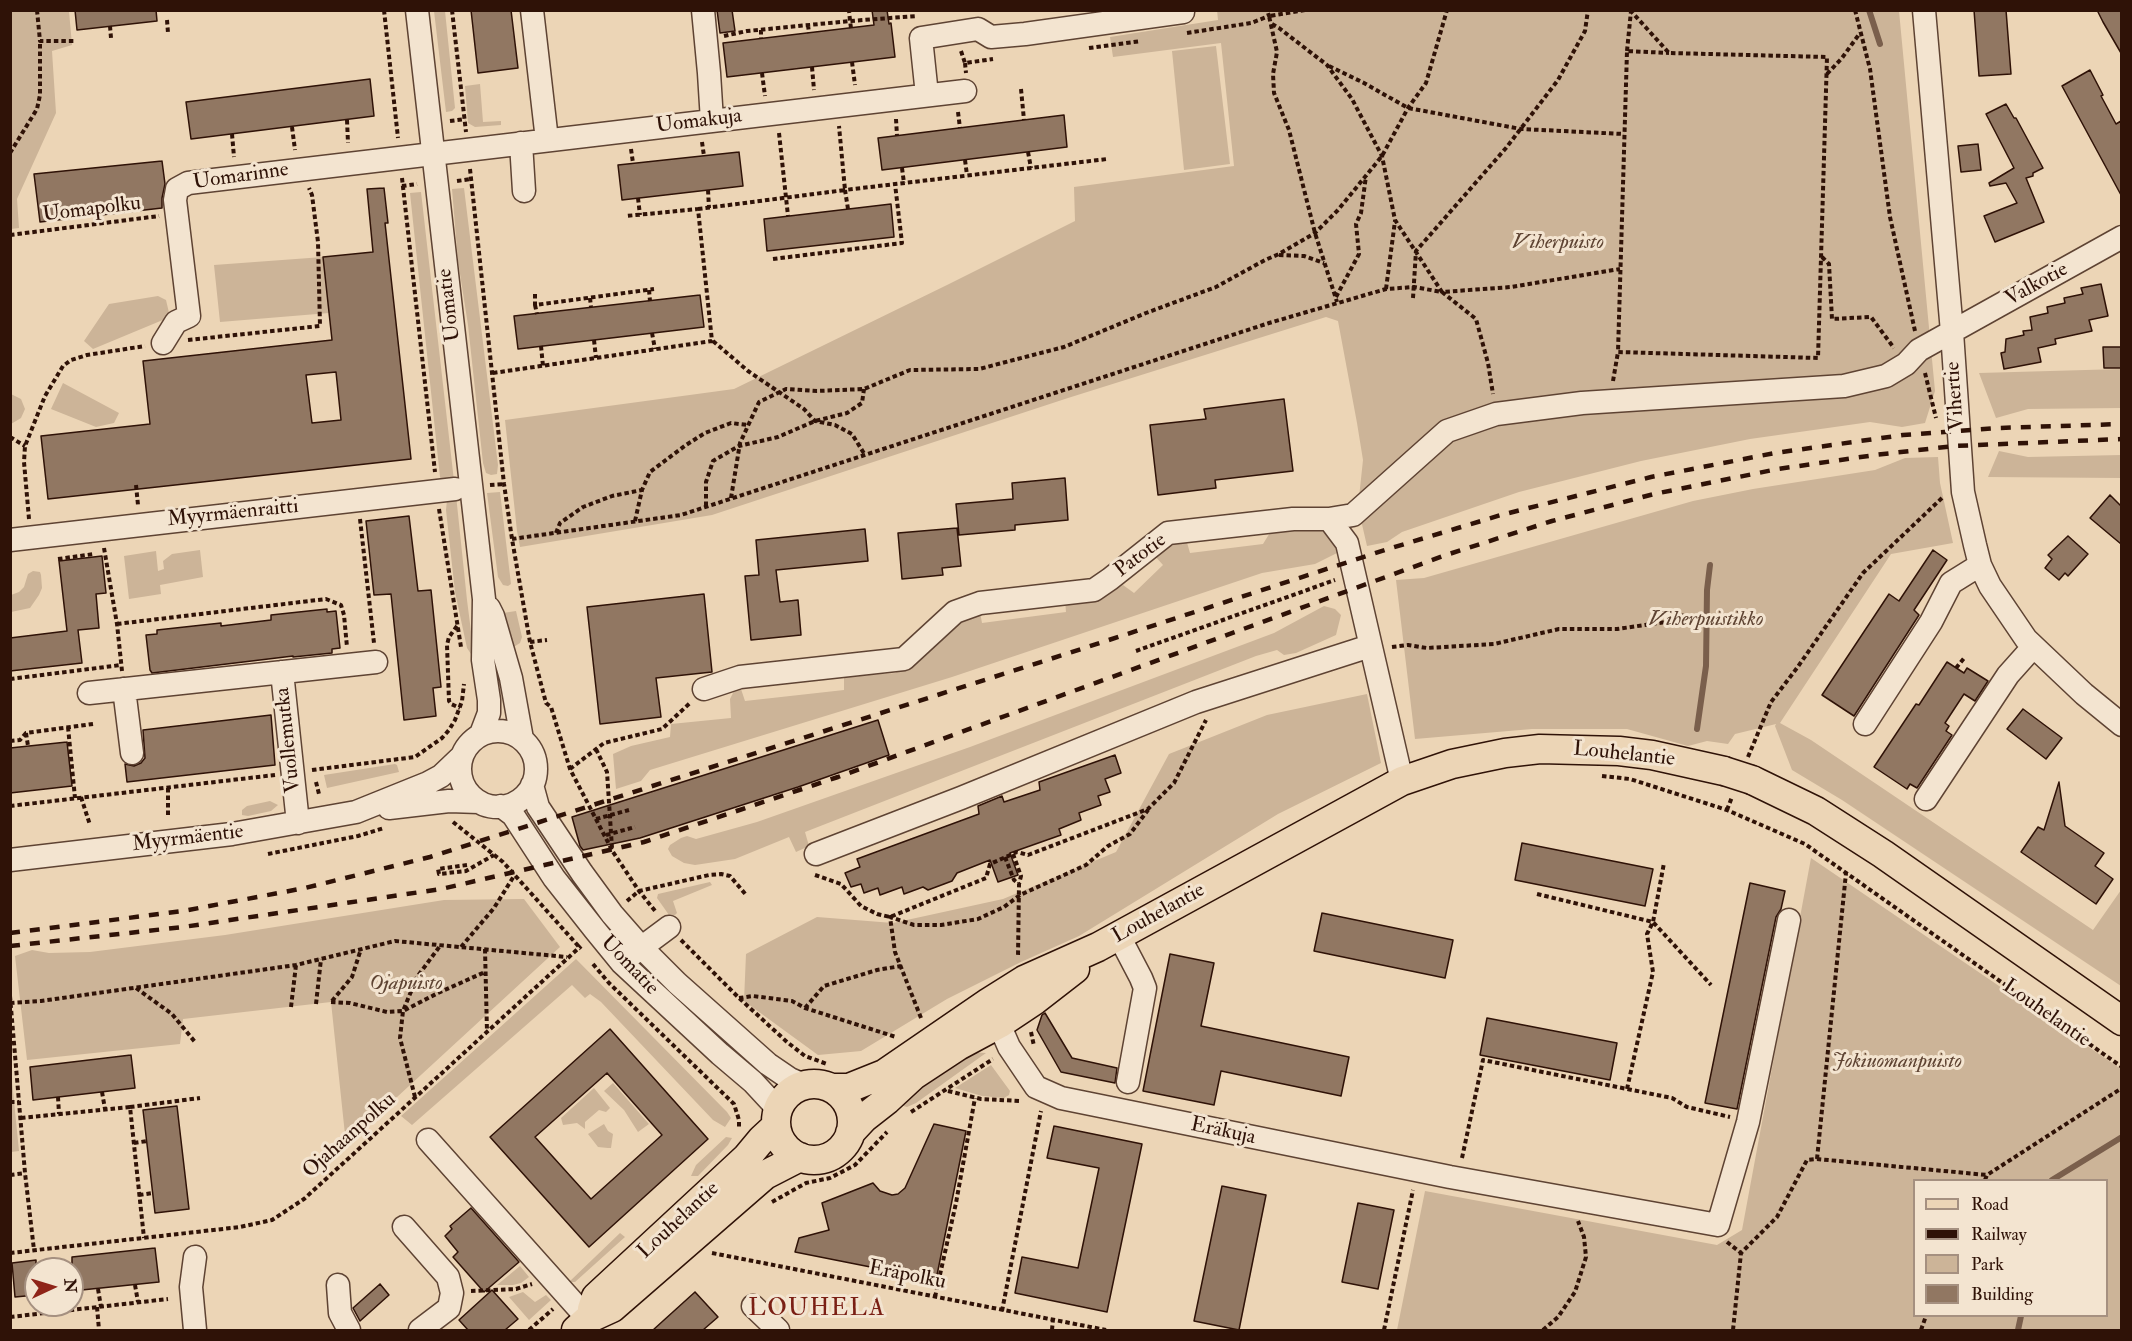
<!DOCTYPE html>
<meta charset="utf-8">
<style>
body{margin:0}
#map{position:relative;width:2132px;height:1341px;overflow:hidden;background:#ecd5b6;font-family:"IM FELL Double Pica",serif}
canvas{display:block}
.frame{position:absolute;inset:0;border:12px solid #2f1207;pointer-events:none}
.legend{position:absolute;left:1913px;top:1179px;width:195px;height:138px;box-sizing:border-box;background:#f3e4d0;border:2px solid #a59080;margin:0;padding:8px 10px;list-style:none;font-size:18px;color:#2f1207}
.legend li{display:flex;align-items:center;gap:12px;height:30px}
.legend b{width:30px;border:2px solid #a59080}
.north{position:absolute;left:24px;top:1257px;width:60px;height:60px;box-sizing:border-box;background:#f3e4d0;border:2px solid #a59080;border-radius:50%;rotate:86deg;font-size:16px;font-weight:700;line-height:24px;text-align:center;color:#2f1207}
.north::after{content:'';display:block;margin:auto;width:21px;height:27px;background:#8f2418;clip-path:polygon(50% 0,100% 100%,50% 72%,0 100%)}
</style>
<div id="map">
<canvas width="2132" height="1341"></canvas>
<div class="frame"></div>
<ul class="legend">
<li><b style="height:8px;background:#ecd5b6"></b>Road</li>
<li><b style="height:8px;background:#2f1207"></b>Railway</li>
<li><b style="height:16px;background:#ccb498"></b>Park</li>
<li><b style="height:16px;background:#917762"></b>Building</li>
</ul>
<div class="north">N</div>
</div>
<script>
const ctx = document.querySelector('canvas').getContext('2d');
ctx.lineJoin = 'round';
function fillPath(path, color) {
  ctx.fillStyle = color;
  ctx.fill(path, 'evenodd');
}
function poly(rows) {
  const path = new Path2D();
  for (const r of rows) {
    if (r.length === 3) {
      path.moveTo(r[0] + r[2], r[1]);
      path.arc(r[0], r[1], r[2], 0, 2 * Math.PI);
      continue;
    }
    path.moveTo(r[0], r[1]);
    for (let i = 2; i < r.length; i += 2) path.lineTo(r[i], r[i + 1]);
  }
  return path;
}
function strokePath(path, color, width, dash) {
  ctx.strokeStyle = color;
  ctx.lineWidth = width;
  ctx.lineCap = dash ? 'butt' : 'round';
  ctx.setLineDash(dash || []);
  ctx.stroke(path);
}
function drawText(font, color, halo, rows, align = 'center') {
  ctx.font = font + ' "IM FELL Double Pica",serif';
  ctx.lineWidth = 6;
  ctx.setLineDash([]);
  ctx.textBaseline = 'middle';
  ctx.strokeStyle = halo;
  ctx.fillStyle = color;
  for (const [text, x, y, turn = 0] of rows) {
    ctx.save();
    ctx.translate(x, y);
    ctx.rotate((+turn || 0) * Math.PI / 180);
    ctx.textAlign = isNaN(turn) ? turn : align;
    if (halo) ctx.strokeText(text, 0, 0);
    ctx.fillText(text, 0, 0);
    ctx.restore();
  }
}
fillPath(poly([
 [1217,10,1899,11,1935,391,1925,423,1902,427,1870,422,1750,439,1641,461,1519,492,1402,532,1387,542,1367,546,1358,507,1363,460,1357,423,1338,321,1326,317,1068,398,712,515,520,547,517,531,505,420,734,389,947,285,1075,221,1074,187,1234,166,1221,43,1113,57,1110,37,1218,20],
 [10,11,69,11,72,45,52,51,56,113,17,199,19,228,11,229],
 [434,11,445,11,455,108,452,111,446,112],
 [1216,46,1230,164,1184,170,1172,51],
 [480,84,483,122,501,121,501,125,475,127,468,123,465,86],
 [464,188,498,465,497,474,491,475,486,473,483,463,468,325,458,261,452,189],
 [421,192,454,481,441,480,440,477,410,193],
 [323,257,329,313,220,322,214,265],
 [158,296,166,300,170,317,93,349,84,341,109,304],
 [2121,369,2121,408,2028,409,1996,418,1979,373],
 [63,383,119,413,114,423,96,427,51,409],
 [11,394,21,399,25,409,21,418,11,424],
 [1999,451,2028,457,2121,455,2121,478,1988,477],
 [1938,457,1940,483,1953,543,1891,554,1780,723,1811,740,2093,930,2121,890,2121,986,1842,800,1792,770,1775,726,1776,724,1735,734,1728,744,1707,741,1688,746,1627,729,1532,729,1415,739,1396,580,1424,578,1693,501,1753,489,1875,470,1905,458],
 [500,492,511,584,508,586,503,585,498,577,487,493],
 [456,495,467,600,474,655,471,654,467,648,455,592,446,510,447,500],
 [1309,525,1331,532,1337,553,1315,564,1262,573,952,677,650,770,641,781,616,789,613,754,631,746,670,737,671,724,731,718,730,699,734,691,741,689,745,701,844,690,844,677,895,673,918,658,954,625,980,612,982,623,1066,612,1065,600,1106,596,1123,585,1134,593,1163,565,1154,555,1166,544,1186,539,1190,553,1263,544,1271,531],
 [200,550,203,577,160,585,161,594,129,599,124,556,156,551,158,571,164,569,163,561,172,554],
 [33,571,40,572,41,575,42,588,39,595,30,608,11,612,11,595,19,592,24,587,28,574],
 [1324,606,1335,609,1341,615,1336,635,1296,653,1284,655,1277,650,1256,656,805,832,809,846,796,852,789,837,735,859,695,865,684,863,672,856,668,849,670,845,681,838,687,836,696,839,757,822,970,747,1274,633],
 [516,611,522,637,520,643,512,648,503,613],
 [1367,694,1381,763,1278,814,1079,936,1021,962,947,999,861,1051,818,1055,744,1001,746,954,817,917,893,923,1003,899,1116,852,1169,754,1267,715],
 [395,764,397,765,399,772,327,788,324,775],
 [270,801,278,805,271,811,248,816,242,815,242,810,247,806],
 [1811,858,2121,1069,2121,1330,1397,1330,1425,1191,1717,1245,1742,1230],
 [1914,1180,2106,1180,2106,1316,1914,1316],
 [710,882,712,885,673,901,677,913,675,915,669,915,657,898,658,894],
 [524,899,560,947,346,1144,331,1002,183,1019,180,1044,27,1060,15,956,32,950,49,953,90,952,225,935,444,900],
 [576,959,727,1112,731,1118,725,1127,713,1120,601,1002,590,994,585,998,572,985,412,1125,401,1116],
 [970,1052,986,1053,916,1103,907,1107,900,1105,943,1064],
 [991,1065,1010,1091,1009,1095,1004,1098,982,1096,955,1088],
 [11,1071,19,1151,11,1152,10,1152],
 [613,1083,649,1124,638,1132,624,1110,604,1091],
 [594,1088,610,1108,606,1112,599,1110,585,1122,585,1129,577,1123,563,1125,561,1118],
 [604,1124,608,1131,613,1134,611,1148,608,1148,598,1147,588,1134],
 [726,1137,732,1138,728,1145,698,1176,691,1176,696,1165],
 [620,1233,625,1237,575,1282,569,1282],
 [520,1266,529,1277,521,1283,513,1285,497,1285],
 [523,1292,535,1302,546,1295,551,1300,529,1320,509,1297]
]), '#ccb498');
strokePath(poly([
 [1869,10,1880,44],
 [1697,729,1706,666,1707,590,1710,565],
 [2052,1180,2122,1137],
 [2018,1330,2021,1316]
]), '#7a5f4c', 6);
const building = poly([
 [75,10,156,10,157,21,77,30,75,10],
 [471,10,511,10,518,68,478,73,471,10],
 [717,10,732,10,735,31,720,33,717,10],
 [872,10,887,10,889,24,891,23,895,57,727,77,723,43,874,25,872,10],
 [1974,10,2006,10,2011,74,1979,76,1974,10],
 [2097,10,2121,10,2121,53,2103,22,2097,10],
 [2090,70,2103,95,2101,96,2116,124,2121,121,2121,195,2062,86,2090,70],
 [370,79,374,116,191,139,186,102,370,79],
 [2006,104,2014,118,2016,118,2043,168,2033,173,2033,176,2026,178,2044,222,1995,242,1984,216,2017,203,2006,183,1990,186,1989,183,2014,168,1986,114,2006,104],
 [1064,115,1067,147,882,170,878,138,1064,115],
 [1978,144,1981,170,1961,172,1958,146,1978,144],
 [739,152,743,186,622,200,618,165,739,152],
 [162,161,165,184,162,198,162,208,40,222,34,174,162,161],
 [384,188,388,223,385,223,411,459,48,499,41,436,150,424,143,361,332,340,323,257,373,252,367,189,384,188],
 [336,372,341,420,312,423,306,375,336,372],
 [891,204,894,237,767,251,764,219,891,204],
 [2101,284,2108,316,2089,320,2092,331,2055,339,2056,344,2038,348,2041,362,2004,369,2001,353,2005,352,2006,339,2024,335,2023,331,2032,330,2030,317,2048,313,2047,307,2065,303,2064,298,2083,294,2081,288,2101,284],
 [700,295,704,327,518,349,514,316,700,295],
 [2103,347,2121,347,2121,368,2104,368,2103,347],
 [1284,399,1293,471,1215,480,1216,488,1158,495,1150,425,1206,419,1204,409,1284,399],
 [1065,478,1068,520,1015,525,1015,530,959,535,956,504,1013,499,1012,483,1065,478],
 [2110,495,2121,506,2121,544,2090,518,2110,495],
 [409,516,418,591,431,590,441,687,433,688,436,716,404,720,391,594,374,595,366,521,409,516],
 [957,528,961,566,942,568,943,575,902,579,898,533,957,528],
 [865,529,868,561,776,570,780,602,798,600,801,635,751,640,745,576,759,575,756,540,865,529],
 [2068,536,2088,554,2068,576,2065,573,2059,580,2045,568,2052,559,2048,555,2068,536],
 [1933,550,1947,560,1914,610,1919,615,1854,716,1822,695,1889,594,1899,601,1933,550],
 [102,556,106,593,96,594,99,628,78,630,82,663,10,671,10,638,67,631,59,561,102,556],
 [704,594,712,672,656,678,661,717,600,724,587,607,704,594],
 [327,609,327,612,336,611,340,648,332,649,332,653,293,657,293,656,152,673,150,670,146,635,157,634,157,630,221,623,221,626,271,620,271,615,327,609],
 [1947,662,1964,673,1967,668,1988,681,1975,701,1964,694,1945,723,1949,726,1946,731,1952,735,1917,788,1910,784,1907,789,1874,767,1916,704,1919,705,1947,662],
 [2023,709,2062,738,2046,759,2007,729,2023,709],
 [271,715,275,765,127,782,125,764,134,766,141,763,145,758,143,730,271,715],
 [878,720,889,755,798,787,640,838,583,850,580,846,572,817,878,720],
 [67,742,72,786,10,793,10,748,67,742],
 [1115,755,1121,773,1105,779,1110,792,1098,796,1101,805,1079,813,1081,820,1059,829,1061,835,1010,853,1018,875,998,882,990,860,957,873,952,881,928,890,923,887,904,894,902,887,880,895,878,888,864,893,861,884,851,887,845,873,860,867,857,859,979,814,978,806,1002,796,1004,802,1040,790,1039,782,1115,755],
 [2059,782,2065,826,2104,853,2095,866,2113,879,2096,904,2021,852,2038,827,2044,830,2059,782],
 [1522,843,1653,869,1645,906,1515,880,1522,843],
 [1750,883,1785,891,1781,909,1776,917,1737,1109,1705,1103,1750,883],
 [1322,913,1453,940,1445,978,1314,951,1322,913],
 [1170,954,1214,963,1201,1026,1349,1057,1341,1096,1221,1071,1214,1105,1143,1091,1170,954],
 [1045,1013,1072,1058,1117,1068,1115,1083,1061,1072,1037,1030,1042,1015,1045,1013],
 [1487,1018,1617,1043,1610,1080,1480,1055,1487,1018],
 [610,1029,708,1139,589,1247,490,1137,610,1029],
 [607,1073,662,1135,591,1199,535,1137,607,1073],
 [131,1055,135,1088,33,1100,30,1067,131,1055],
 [177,1106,189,1209,155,1213,143,1110,177,1106],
 [934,1124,966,1131,936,1280,795,1252,799,1238,829,1230,822,1203,873,1183,880,1191,892,1195,898,1194,905,1188,934,1124],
 [1054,1126,1142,1144,1107,1312,1015,1293,1022,1257,1078,1268,1099,1168,1047,1158,1054,1126],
 [1222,1186,1266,1195,1239,1330,1194,1321,1222,1186],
 [1358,1203,1394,1210,1378,1289,1342,1282,1358,1203],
 [471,1208,519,1262,484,1292,453,1257,458,1252,445,1236,452,1229,450,1226,471,1208],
 [155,1248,159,1282,72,1291,72,1257,155,1248],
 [36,1260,36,1295,15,1297,12,1263,36,1260],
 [380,1284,389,1295,360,1321,353,1308,380,1284],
 [492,1290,518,1319,505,1330,468,1330,459,1320,492,1290],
 [695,1292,718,1317,703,1330,653,1330,695,1292]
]);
fillPath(building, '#917762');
strokePath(building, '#2f1207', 1.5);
const minor = poly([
 [417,10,484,599,483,660,489,700,489,713,481,734],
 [532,10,547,140],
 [703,10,709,73,712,121],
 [1924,10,1952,332,1963,492,1975,545,1980,565,1990,586,2026,639,2084,694,2122,725],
 [927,95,921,38,978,29,991,37,1025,34,1183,12],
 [521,143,524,191],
 [163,343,176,322,189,316,175,200,177,189,188,183,965,91],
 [1329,519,1353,515,1447,431,1496,414,1582,403,1844,386,1886,376,1906,364,1919,350,2122,237],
 [10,540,455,489],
 [489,608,493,616,511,678,522,739],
 [282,672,298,823],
 [124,689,132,753],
 [704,689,740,677,904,659,955,612,980,603,1094,590,1110,579,1168,533,1293,519,1329,519,1347,543,1402,781],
 [89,693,376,662],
 [1865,724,1931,622,1951,583,1980,565],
 [498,769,38],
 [532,785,538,807,582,873,612,914,640,946,677,983,768,1064,790,1079,804,1085],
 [1926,799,2008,675,2033,647],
 [501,806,513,815,554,878,595,930,622,963,720,1054,753,1082,778,1109],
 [389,808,449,801,479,802],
 [816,854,961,798,1196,702,1370,646],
 [10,860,232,834,356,812,428,783,441,776,462,756],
 [1119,936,1141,978,1145,988,1128,1082],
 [630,956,669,927],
 [992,1008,1009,1047,1036,1087,1061,1098,1450,1177,1718,1225,1748,1122,1789,920],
 [428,1140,588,1319],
 [404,1227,448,1277,452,1293,449,1308,420,1330],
 [338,1285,340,1313,349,1330],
 [753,1306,778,1330],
 [195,1330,191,1287,195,1257]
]);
const major = poly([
 [1752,780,1816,811,1883,854,2122,1021],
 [814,1122,38],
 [832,1088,849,1088,884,1074,989,1002,1024,980,1098,947,1402,781,1452,764,1505,753,1540,749,1619,751,1652,755,1724,771],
 [850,1133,864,1118,887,1100,914,1075,958,1046,999,1024,1035,1000,1075,969],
 [592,1309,596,1297,747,1157,762,1139,776,1126],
 [576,1330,588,1319,612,1308,765,1175,800,1157]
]);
strokePath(minor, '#5e4333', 25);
strokePath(major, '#2f1207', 31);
strokePath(poly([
 [37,10,40,41,76,41],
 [384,10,398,138],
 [452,10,466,132],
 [1305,10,1269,16,1277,52,1273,74,1274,93,1289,130,1315,233,1337,302],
 [1630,10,1669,53,1827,57,1818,358,1618,352,1627,51,1669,53],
 [1855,10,1870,69,1890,217,1915,331],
 [167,20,168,33],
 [1272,24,1279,28,1327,65,1352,99,1382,156,1395,220,1442,292,1511,287,1620,269],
 [808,25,809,33],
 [110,26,111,38],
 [851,28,850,21,917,16],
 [761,30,761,38],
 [1187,33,1251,23,1269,16,1267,10],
 [724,36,747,31,850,21,849,10],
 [1089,48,1141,41],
 [961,51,965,63,993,59],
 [1627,51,1631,11],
 [852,62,855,85],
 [965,63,966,73],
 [1329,66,1364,83,1408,108,1521,129,1624,134],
 [812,67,814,90],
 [762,73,765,96],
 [1827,74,1842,58,1860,33],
 [1021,89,1024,120],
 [958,112,960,128],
 [896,119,897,136],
 [347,120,348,143],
 [450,121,465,119],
 [292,127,295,150],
 [779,133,788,216],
 [232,134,234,157],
 [702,142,704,156],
 [631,149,633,163],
 [1028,152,1031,168],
 [10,153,37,109,40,95,40,41],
 [965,160,967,175],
 [902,168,904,183],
 [470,169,504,484,512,539,530,642,546,703,551,707,570,769,613,852,639,891,656,912],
 [402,178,435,472],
 [457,181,471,179],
 [402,186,417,184],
 [708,190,709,208],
 [638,198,640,215],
 [698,209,845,190,839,126],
 [848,209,845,190,1107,159],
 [10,235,159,216],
 [1279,255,1304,256,1324,263],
 [1822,257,1829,264,1832,319,1871,317,1894,348],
 [773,259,902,243,895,184],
 [1386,289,1395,221],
 [649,290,650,301],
 [535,294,535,305,654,289],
 [1336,297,1359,254,1356,224,1361,213,1366,176],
 [590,298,591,307],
 [1413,298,1416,251,1506,148,1558,80,1585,31,1588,10],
 [535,305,537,314],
 [652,333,655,349],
 [188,340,320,326,318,242,312,195,309,188],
 [594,340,596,358],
 [713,341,748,371,804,409,815,421,835,425,852,434,865,455],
 [541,346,543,366],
 [493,373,712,341,698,209,626,216],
 [1925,373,1936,418],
 [1613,381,1618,352],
 [10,437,25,446],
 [136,485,138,505],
 [490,485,504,484],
 [731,498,740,443,759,402,786,389,817,391,864,389,910,370,979,369,1064,347,1146,313,1216,287,1265,260,1279,254,1315,233,1338,210,1382,156,1408,108,1426,83,1447,10],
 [706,506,706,482,713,461,739,446,778,437,815,421,847,413,862,403,864,389],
 [439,509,461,647],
 [29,519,24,462,25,446,45,396,63,366,71,360,87,355,145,346],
 [360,519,374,643],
 [635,521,642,490,650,472,686,445,705,433,731,423,748,425],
 [556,533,560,523,583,507,612,496,642,490],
 [512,539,681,515,1269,323,1386,289,1414,287,1442,292,1476,319,1488,363,1493,394],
 [104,548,117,624,122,671],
 [58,559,94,554],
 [117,624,326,599,341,605,344,615,347,647],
 [457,626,449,637,447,645,449,701,451,704,460,708],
 [530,642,547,640],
 [1392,647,1408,645,1427,648,1494,644,1559,629,1617,629,1666,622,1684,615],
 [1136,651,1335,580],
 [1956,668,1965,657],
 [10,679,121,665],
 [68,727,75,798],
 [26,733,28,746],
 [10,741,20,740,26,733,93,724],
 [596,749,607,772,612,848],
 [1748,757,1771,702,1797,668,1863,573,1943,497],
 [570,769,604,743,662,729,690,703],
 [312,770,415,757,442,738,449,730,455,720,462,701,464,684],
 [1602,776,1630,779,1727,810,1805,844,2122,1067],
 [316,782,319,794],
 [81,797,90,825],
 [10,806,275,775],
 [1727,810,1732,797],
 [168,815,168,787],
 [596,819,629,810],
 [453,822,503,862,581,949],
 [268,854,358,836,384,828],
 [1013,854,1021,876,1019,884],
 [1005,857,1014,880,1019,884,1018,957],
 [467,865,438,869,439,874,466,871,494,855],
 [815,875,841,884,861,906,877,914,890,917,986,878,990,864,1017,852,1028,855,1148,809,1174,783,1206,720],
 [1537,894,1653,922,1711,985],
 [627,901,639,891,709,875,721,874,730,876,747,896],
 [681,940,739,998,787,1042,805,1056,827,1064],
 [461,947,494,908,514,876],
 [485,949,487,1032],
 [593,964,609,983,734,1104,739,1120,739,1129],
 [136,988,172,1014,195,1042],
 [10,996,25,1173,34,1250],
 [739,998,753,996,792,1001,805,1008,896,1037],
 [332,1001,352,977,361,949],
 [331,1002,350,1003,387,1012,403,1011,438,993,485,972],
 [10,1003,41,1001,296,965,395,941,567,957],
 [316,1004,321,959],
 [291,1007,296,965],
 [805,1008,824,986,877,970,901,966],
 [921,1018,895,952,890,917,914,925,941,925,978,919,1004,907,1020,895,1086,865,1108,846,1130,834,1148,810],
 [1031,1032,1034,1046],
 [1627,1089,1653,972,1647,934,1653,922,1664,863],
 [948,1091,981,1099,1020,1101],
 [102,1092,105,1109],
 [58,1097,59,1114],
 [415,1097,400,1038,403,1011,417,977,440,946],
 [10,1102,19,1102],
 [130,1107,200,1098],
 [911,1112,993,1059],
 [21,1118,130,1107,144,1238],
 [134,1143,147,1141],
 [1462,1158,1483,1060,1672,1098,1687,1107,1730,1117],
 [1817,1159,1846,873],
 [10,1175,25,1173],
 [1985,1180,1987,1175,2122,1088],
 [139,1195,153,1193],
 [772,1202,806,1183,830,1178,855,1165,887,1132],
 [1727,1242,1741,1253],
 [10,1253,240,1227,272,1220,304,1199,581,946],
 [712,1253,1106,1330],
 [135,1285,138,1302],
 [98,1289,101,1307],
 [471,1291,516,1289,532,1284],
 [935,1297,956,1203,975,1098],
 [97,1307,99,1330],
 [1002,1311,1041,1111],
 [10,1317,168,1299],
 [529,1330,553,1309],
 [1052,1330,1053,1319],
 [1384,1330,1413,1190],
 [1543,1330,1558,1317,1575,1292,1586,1257,1584,1237,1578,1221],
 [1733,1330,1741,1253,1777,1217,1807,1160,1817,1159,1987,1175],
 [1921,1330,1926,1316]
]), '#2f1207', 4, [4.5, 3]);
strokePath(minor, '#f3e4d0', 22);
strokePath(major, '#ecd5b6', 28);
strokePath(poly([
 [10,933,183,911,305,888,430,857,1069,653,1388,549,1501,515,1651,477,1775,453,1903,435,1997,428,2122,424],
 [10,946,183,927,441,889,644,842,838,777,1446,555,1552,521,1654,494,1778,469,1875,455,1954,446,2122,439]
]), '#2f1207', 4.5, [10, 10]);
const majorBridge = poly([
 [1724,771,1752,780]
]);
strokePath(majorBridge, '#2f1207', 31, []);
strokePath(poly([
 [606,835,635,827]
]), '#2f1207', 4, [4.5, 3]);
strokePath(majorBridge, '#ecd5b6', 28);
drawText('21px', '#2f1207', '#f3e4d0', [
 ["Uomakuja",699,122,-7],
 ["Uomarinne",241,177,-8],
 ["Uomapolku",92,210,-7],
 ["Valkotie",2037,285,-29],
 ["Uomatie",450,305,-97],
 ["Vihertie",1956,396,-94],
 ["Myyrmäenraitti",233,514,-6],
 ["Patotie",1141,556,-37],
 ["Vuollemutka",289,740,-96],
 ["Louhelantie",1624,755,6],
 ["Myyrmäentie",188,839,-7],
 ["Louhelantie",1159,914,-29],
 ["Uomatie",629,966,46],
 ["Louhelantie",2046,1014,35],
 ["Eräkuja",1223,1132,12],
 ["Ojahaanpolku",350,1136,-42],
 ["Louhelantie",679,1221,-43],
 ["Eräpolku",907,1276,11]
]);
drawText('italic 21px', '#5e4332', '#f3e4d0', [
 ["Viherpuisto",1558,243],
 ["Viherpuistikko",1706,620],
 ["Ojapuisto",406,984],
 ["Jokiuomanpuisto",1897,1062]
]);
ctx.letterSpacing = '1.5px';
drawText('24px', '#7a1f14', '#f3e4d0', [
 ["LOUHELA",817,1310]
]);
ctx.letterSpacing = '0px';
</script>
